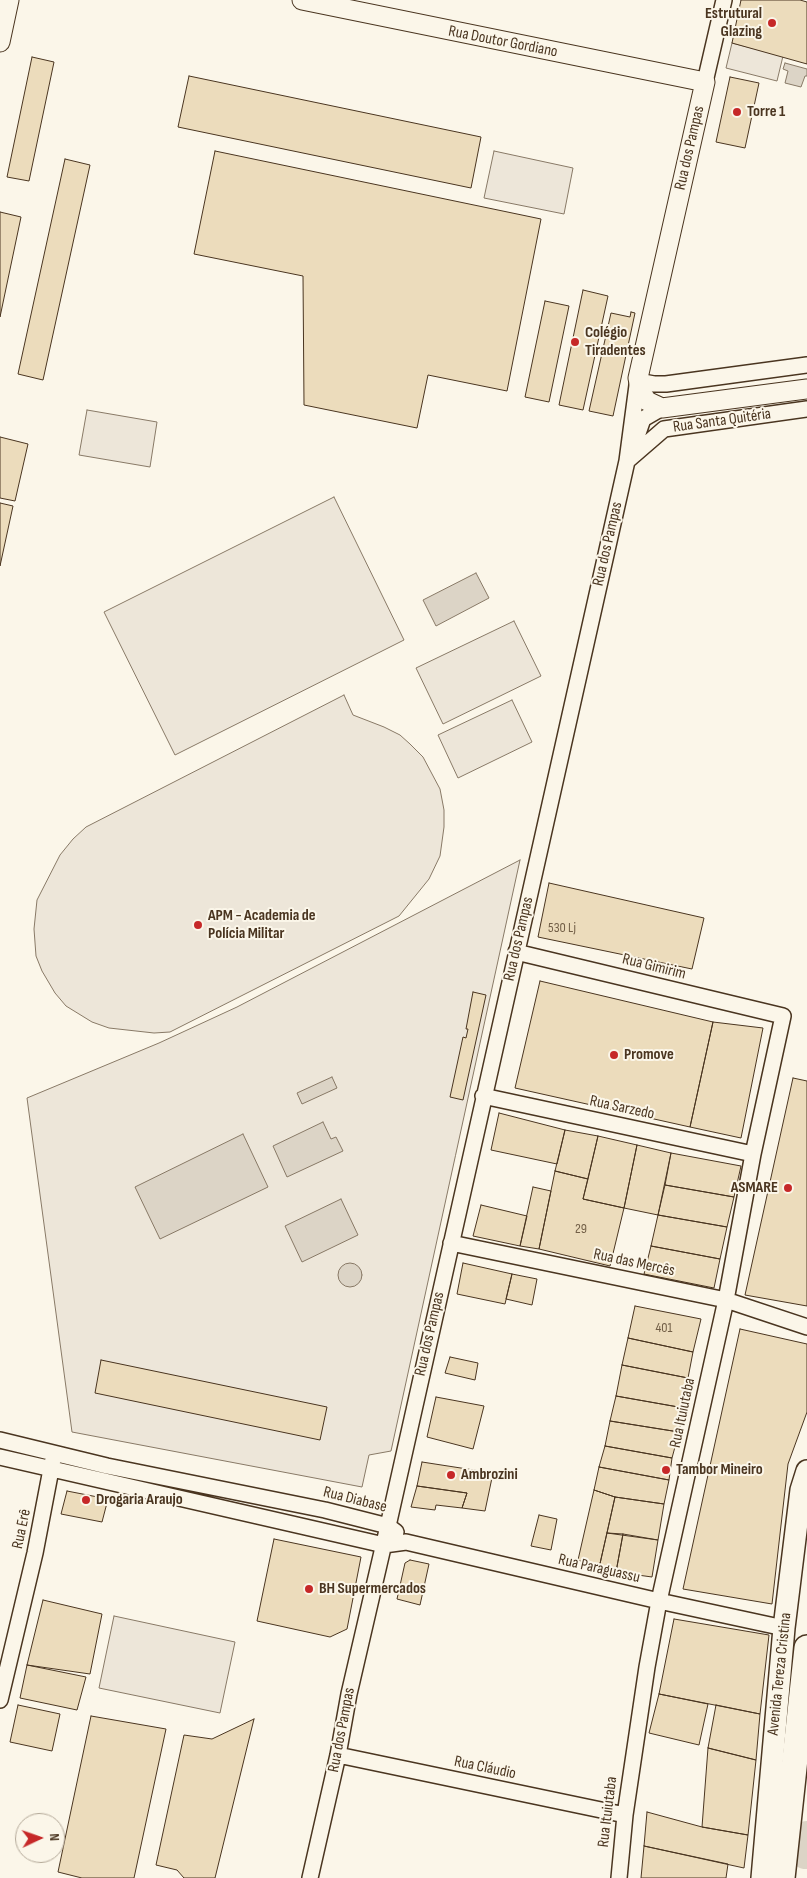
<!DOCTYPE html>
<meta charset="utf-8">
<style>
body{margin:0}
#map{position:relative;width:807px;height:1878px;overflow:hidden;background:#fbf6e9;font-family:"Sofia Sans Condensed",sans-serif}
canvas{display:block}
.north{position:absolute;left:15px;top:1813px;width:50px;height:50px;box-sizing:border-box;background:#fbf6e9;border:1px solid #b4a999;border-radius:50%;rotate:87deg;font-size:14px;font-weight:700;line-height:20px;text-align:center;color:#4a3520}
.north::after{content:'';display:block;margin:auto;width:18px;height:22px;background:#c62828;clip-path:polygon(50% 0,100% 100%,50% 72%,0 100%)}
</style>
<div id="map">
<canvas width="807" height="1878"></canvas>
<div class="north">N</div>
</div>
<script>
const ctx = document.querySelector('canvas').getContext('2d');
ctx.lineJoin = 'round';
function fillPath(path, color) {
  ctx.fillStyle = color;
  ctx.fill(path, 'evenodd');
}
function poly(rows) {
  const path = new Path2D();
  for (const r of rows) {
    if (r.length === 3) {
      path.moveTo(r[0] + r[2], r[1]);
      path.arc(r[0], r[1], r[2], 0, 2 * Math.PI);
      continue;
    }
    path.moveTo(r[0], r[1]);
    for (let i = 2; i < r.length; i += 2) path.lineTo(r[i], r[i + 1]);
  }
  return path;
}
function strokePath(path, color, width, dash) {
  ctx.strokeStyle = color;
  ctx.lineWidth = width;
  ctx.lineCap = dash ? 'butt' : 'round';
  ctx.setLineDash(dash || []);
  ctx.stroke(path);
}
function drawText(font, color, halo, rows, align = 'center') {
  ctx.font = font + ' "Sofia Sans Condensed",sans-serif';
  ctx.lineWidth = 4;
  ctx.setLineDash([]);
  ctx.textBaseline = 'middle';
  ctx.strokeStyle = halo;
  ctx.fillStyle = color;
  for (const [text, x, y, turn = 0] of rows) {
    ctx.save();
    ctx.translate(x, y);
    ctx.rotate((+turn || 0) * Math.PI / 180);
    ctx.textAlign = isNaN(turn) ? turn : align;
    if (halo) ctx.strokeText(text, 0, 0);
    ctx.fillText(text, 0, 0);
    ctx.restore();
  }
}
const green = poly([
 [732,43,783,56,777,81,726,68,732,43],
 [494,151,573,168,564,214,484,198,494,151],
 [87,410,157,422,150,467,79,455,87,410],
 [334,497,404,640,175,755,104,612,334,497],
 [514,621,541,676,443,724,416,668,514,621],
 [344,695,353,715,384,727,400,735,410,744,423,757,440,789,444,810,444,827,440,856,429,879,399,916,170,1032,154,1033,109,1028,92,1022,66,1006,55,993,42,971,36,956,34,929,37,900,60,855,73,839,86,827,344,695],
 [512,700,532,742,458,778,438,735,512,700],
 [520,860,391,1451,369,1455,362,1487,72,1432,27,1098,159,1043,237,1007,520,860],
 [114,1616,235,1642,220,1713,99,1688,114,1616]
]);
fillPath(green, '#ede6d9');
strokePath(green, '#887966', 1);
const water = poly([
 [785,63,807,69,807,76,805,76,801,87,785,83,788,71,783,69,785,63],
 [476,573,489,598,436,626,423,600,476,573],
 [332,1077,337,1088,302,1104,297,1093,332,1077],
 [323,1122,331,1139,336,1137,343,1151,287,1177,273,1146,323,1122],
 [243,1134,268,1187,160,1239,135,1187,243,1134],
 [341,1199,358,1235,302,1262,285,1226,341,1199],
 [350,1275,12]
]);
fillPath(water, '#dcd4c6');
strokePath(water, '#887966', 1);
strokePath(poly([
 [805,1854,807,1836]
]), '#dcd4c6', 30);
const building = poly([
 [741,0,800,0,807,2,807,64,732,43,741,0],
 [32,57,54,62,29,181,7,177,32,57],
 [189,76,481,137,471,188,178,127,189,76],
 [730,77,759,83,745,148,716,142,730,77],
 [215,151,541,219,507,391,428,375,417,428,304,405,303,276,194,254,215,151],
 [65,159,90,165,43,380,18,374,65,159],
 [0,212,21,217,0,317,0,212],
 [583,290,608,296,583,410,559,405,583,290],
 [545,301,569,306,549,402,525,397,545,301],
 [631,312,635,313,613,416,589,411,611,313,630,317,631,312],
 [0,437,28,444,15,501,0,498,0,437],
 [0,503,13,506,0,566,0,503],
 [549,883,704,918,692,969,538,937,549,883],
 [540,981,713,1022,690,1127,515,1088,540,981],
 [473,992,486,995,463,1100,450,1097,463,1037,466,1038,468,1029,466,1029,473,992],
 [713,1022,763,1028,741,1138,690,1127,713,1022],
 [793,1078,807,1081,807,1306,745,1295,793,1078],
 [499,1113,565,1130,557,1164,491,1150,499,1113],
 [565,1130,598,1136,588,1179,555,1171,565,1130],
 [598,1136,637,1145,624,1208,583,1199,598,1136],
 [637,1145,671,1153,658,1215,624,1208,637,1145],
 [671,1153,741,1166,734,1197,665,1185,671,1153],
 [555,1171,588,1179,583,1199,624,1208,610,1266,539,1249,555,1171],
 [665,1185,734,1197,727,1227,658,1215,665,1185],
 [533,1187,551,1191,539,1249,520,1246,533,1187],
 [481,1205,527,1216,520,1246,473,1236,481,1205],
 [658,1215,727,1227,720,1259,651,1246,658,1215],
 [651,1246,720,1259,714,1288,644,1274,651,1246],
 [463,1263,512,1274,505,1304,457,1294,463,1263],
 [512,1274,537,1279,532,1305,506,1299,512,1274],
 [635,1306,701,1319,693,1352,628,1338,635,1306],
 [740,1329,807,1344,807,1412,788,1464,772,1604,683,1589,740,1329],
 [628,1338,693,1352,688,1378,622,1365,628,1338],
 [450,1357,478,1363,475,1380,445,1373,450,1357],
 [101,1360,327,1407,320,1440,95,1393,101,1360],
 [622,1365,688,1378,684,1408,616,1396,622,1365],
 [616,1396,684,1408,679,1432,610,1421,616,1396],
 [436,1397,484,1406,473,1449,427,1437,436,1397],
 [610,1421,679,1432,672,1458,605,1446,610,1421],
 [605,1446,672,1458,669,1480,599,1467,605,1446],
 [422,1462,493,1473,485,1511,462,1508,467,1493,417,1486,422,1462],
 [599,1467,669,1480,664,1504,615,1497,594,1490,599,1467],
 [417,1486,467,1493,462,1508,436,1505,435,1510,411,1507,417,1486],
 [594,1490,615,1497,599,1568,578,1560,594,1490],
 [67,1491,108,1499,102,1522,61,1514,67,1491],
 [615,1497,664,1504,658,1540,607,1533,615,1497],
 [539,1515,557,1519,551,1550,531,1546,539,1515],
 [607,1533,623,1534,616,1572,599,1568,607,1533],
 [623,1534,658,1540,652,1577,616,1572,623,1534],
 [274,1539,361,1557,347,1629,330,1637,257,1621,274,1539],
 [410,1560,429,1564,420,1605,397,1599,405,1563,410,1560],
 [43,1600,102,1614,90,1674,27,1665,43,1600],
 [674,1619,769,1635,760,1714,659,1694,674,1619],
 [27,1665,86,1677,77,1710,20,1698,27,1665],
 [659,1694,708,1704,699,1745,649,1733,659,1694],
 [18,1705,60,1714,52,1751,10,1742,18,1705],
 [716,1705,760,1714,756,1760,708,1748,716,1705],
 [91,1716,166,1729,134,1878,82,1878,58,1872,91,1716],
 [254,1719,215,1878,184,1878,177,1870,156,1865,184,1735,212,1739,254,1719],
 [708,1748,756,1760,748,1835,702,1827,708,1748],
 [647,1812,702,1827,748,1835,744,1868,644,1846,647,1812],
 [644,1846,728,1864,726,1878,641,1878,644,1846]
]);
fillPath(building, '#ecdcbc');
strokePath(building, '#4a3520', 1);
const minor = poly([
 [705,82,724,0],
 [636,439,643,419,662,408],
 [627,461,664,429,807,409],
 [516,952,783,1016,753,1154,726,1300,659,1601,647,1667,625,1815,619,1878],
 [483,1096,753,1154],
 [451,1243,726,1300,807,1327],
 [0,1440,107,1466,325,1510,388,1526,396,1532],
 [0,1457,384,1545,406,1542,659,1601,784,1628],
 [0,1700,35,1553,53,1459],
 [338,1755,625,1815],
 [310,1878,338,1755,349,1694,388,1526,627,461,638,378,643,382,654,384,666,384,807,365]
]);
const tertiary = poly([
 [302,0,705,82,638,378,641,392,647,401,662,408,807,389],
 [0,42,9,0]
]);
const secondary = poly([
 [762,1878,784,1628,801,1490,807,1471]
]);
const trunk = poly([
 [782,1878,807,1648]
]);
strokePath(minor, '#4a3520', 18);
strokePath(tertiary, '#4a3520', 21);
strokePath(secondary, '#4a3520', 24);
strokePath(trunk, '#4a3520', 28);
strokePath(minor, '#fbf6e9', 15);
strokePath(tertiary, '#fbf6e9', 19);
strokePath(secondary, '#fbf6e9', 21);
strokePath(trunk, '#fbf6e9', 25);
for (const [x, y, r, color] of [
 [772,23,5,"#c62828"],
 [737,112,5,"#c62828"],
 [575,342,5,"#c62828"],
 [198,925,5,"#c62828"],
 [614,1055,5,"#c62828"],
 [788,1188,5,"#c62828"],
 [666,1470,5,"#c62828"],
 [451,1475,5,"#c62828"],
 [86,1500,5,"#c62828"],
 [309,1589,5,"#c62828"]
]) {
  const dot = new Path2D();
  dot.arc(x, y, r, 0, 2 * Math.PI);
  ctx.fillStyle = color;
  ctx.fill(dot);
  strokePath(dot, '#fbf6e9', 2);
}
drawText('14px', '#725f47', null, [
 ["530 Lj",562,928],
 ["29",581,1229],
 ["401",664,1328]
]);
drawText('bold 16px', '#4a3520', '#fbf6e9', [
 ["Estrutural",762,14,"right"],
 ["Glazing",762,32,"right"],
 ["Torre 1",747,112],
 ["Colégio",585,333],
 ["Tiradentes",585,351],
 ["APM - Academia de",208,916],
 ["Polícia Militar",208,934],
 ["Promove",624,1055],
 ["ASMARE",778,1188,"right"],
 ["Tambor Mineiro",676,1470],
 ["Ambrozini",461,1475],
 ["Drogaria Araujo",96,1500],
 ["BH Supermercados",319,1589]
], 'left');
drawText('16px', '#4a3520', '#fbf6e9', [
 ["Rua Doutor Gordiano",503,42,11],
 ["Rua dos Pampas",690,148,-77],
 ["Rua Santa Quitéria",722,421,-8],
 ["Rua dos Pampas",608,544,-77],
 ["Rua dos Pampas",519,939,-77],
 ["Rua Gimirim",654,967,14],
 ["Rua Sarzedo",622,1108,12],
 ["Rua das Mercês",634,1263,12],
 ["Rua dos Pampas",430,1334,-77],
 ["Rua Ituiutaba",683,1413,-78],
 ["Rua Diabase",355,1500,14],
 ["Rua Erê",22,1529,-78],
 ["Rua Paraguassu",599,1569,13],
 ["Avenida Tereza Cristina",780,1674,-84],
 ["Rua dos Pampas",342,1730,-79],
 ["Rua Cláudio",485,1768,12],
 ["Rua Ituiutaba",608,1812,-83]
]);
</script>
